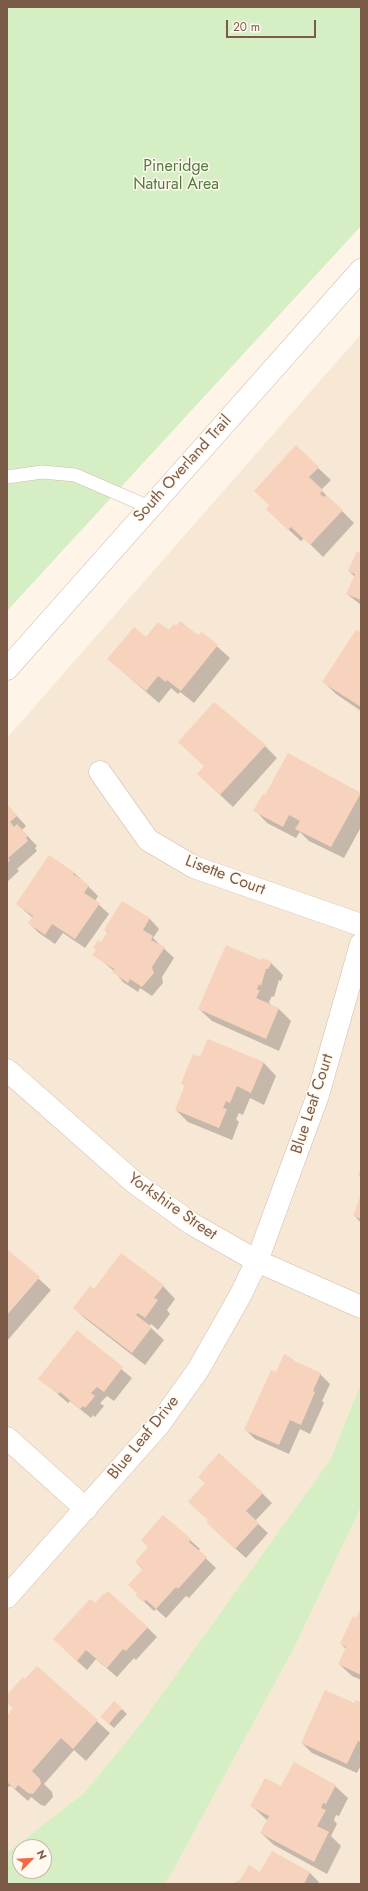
<!DOCTYPE html>
<style>
body{margin:0}
#map{position:relative;width:368px;height:1891px;overflow:hidden;background:#fef5e8;font-family:Jost,sans-serif}
canvas{display:block}
.frame{position:absolute;inset:0;border:8px solid #7c5a48;pointer-events:none}
.north{position:absolute;left:12px;top:1839px;width:40px;height:40px;box-sizing:border-box;background:#fff9f0;border:1px solid #cbb9ad;border-radius:50%;rotate:66deg;font-size:11px;font-weight:700;line-height:16px;text-align:center;color:#7c5a48}
.north::after{content:'';display:block;margin:auto;width:14px;height:18px;background:#f36942;clip-path:polygon(50% 0,100% 100%,50% 72%,0 100%)}
.scale{position:absolute;left:226px;top:20px;width:90px;height:18px;box-sizing:border-box;border:2px solid #7c5a48;border-top:0;padding-left:5px;font-size:12px;line-height:14px;white-space:nowrap;color:#7c5a48;-webkit-text-stroke:3px #fff9f0;paint-order:stroke}
</style>
<div id="map">
<canvas width="368" height="1891"></canvas>
<div class="frame"></div>
<div class="north">N</div>
<div class="scale">20 m</div>
</div>
<script>
const ctx = document.querySelector('canvas').getContext('2d');
ctx.lineJoin = 'round';
function fillPath(path, color) {
  ctx.fillStyle = color;
  ctx.fill(path, 'evenodd');
}
function poly(rows) {
  const path = new Path2D();
  for (const r of rows) {
    path.moveTo(r[0], r[1]);
    for (let i = 2; i < r.length; i += 2) path.lineTo(r[i], r[i + 1]);
  }
  return path;
}
function strokePath(path, color, width, dash) {
  ctx.strokeStyle = color;
  ctx.lineWidth = width;
  ctx.lineCap = dash ? 'butt' : 'round';
  ctx.setLineDash(dash || []);
  ctx.stroke(path);
}
function drawText(font, color, halo, rows, align = 'center') {
  ctx.font = font + ' Jost,sans-serif';
  ctx.lineWidth = 3;
  ctx.setLineDash([]);
  ctx.textBaseline = 'middle';
  ctx.strokeStyle = halo;
  ctx.fillStyle = color;
  for (const [text, x, y, turn = 0] of rows) {
    ctx.save();
    ctx.translate(x, y);
    ctx.rotate((+turn || 0) * Math.PI / 180);
    ctx.textAlign = isNaN(turn) ? turn : align;
    if (halo) ctx.strokeText(text, 0, 0);
    ctx.fillText(text, 0, 0);
    ctx.restore();
  }
}
fillPath(poly([
 [361,334,361,1383,330,1460,142,1722,85,1792,7,1853,7,738],
 [361,1507,361,1884,163,1884,170,1876,294,1648]
]), '#f7e7d5');
fillPath(poly([
 [7,7,361,7,361,226,7,611],
 [361,1383,361,1507,294,1648,170,1876,163,1884,7,1884,7,1853,85,1792,142,1722,330,1460],
 [20,1847,44,1847,44,1871,20,1871]
]), '#d5eec4');
fillPath(poly([
 [318,468,331,480,321,490,354,523,323,557,304,538,301,541,279,521,270,505],
 [361,554,361,605,347,594,355,577,349,571],
 [361,630,361,711,336,694,323,681],
 [169,632,198,637,202,633,230,658,194,703,180,692,178,694,171,688,159,703,108,659,147,638],
 [265,746,277,758,233,807,198,774],
 [360,794,361,827,344,858,309,841,300,832,296,838,267,823,255,810,265,796],
 [7,805,26,826,22,830,37,846,35,848,37,851,17,869,19,871,7,882],
 [49,857,74,873,88,886,98,896,95,901,109,914,85,948,63,933,55,944,39,933,29,923,33,918,17,904],
 [122,902,150,919,159,929,153,938,174,958,162,977,163,983,152,996,140,988,138,992,123,982,114,971,94,954,108,933,105,930],
 [262,961,271,963,283,975,281,981,279,980,274,997,272,996,269,1002,271,1005,279,1009,291,1021,279,1051,212,1021,199,1009],
 [208,1040,264,1063,276,1076,264,1105,250,1098,243,1115,239,1113,236,1119,239,1122,232,1140,188,1122,176,1110,185,1086,182,1083,201,1059],
 [361,1196,361,1223,354,1215],
 [7,1250,51,1290,7,1341],
 [163,1286,175,1299,167,1310,170,1314,158,1330,151,1324,149,1326,164,1340,145,1365,87,1320,74,1308,94,1290],
 [77,1332,132,1378,114,1401,107,1396,100,1403,104,1406,95,1417,93,1415,91,1418,70,1401,68,1403,39,1378],
 [292,1359,296,1364,320,1374,330,1384,322,1401,324,1403,310,1434,300,1429,289,1454,255,1439,245,1429,276,1374],
 [262,1493,272,1503,255,1521,268,1533,246,1558,217,1532],
 [190,1540,200,1549,198,1551,216,1568,189,1598,186,1596,166,1618,156,1609,154,1611,137,1595,143,1570,136,1562],
 [361,1610,361,1680,352,1676,339,1664,346,1649,341,1644],
 [147,1627,157,1637,136,1660,134,1658,117,1677,96,1659,87,1670,64,1649],
 [37,1667,110,1733,86,1761,74,1750,44,1784,52,1792,53,1797,45,1806,41,1805,31,1797,28,1801,11,1786,7,1787,7,1717,14,1709,7,1701,7,1697],
 [361,1703,361,1765,357,1773,312,1753,302,1743,354,1705],
 [122,1709,127,1714,114,1728,107,1722],
 [335,1786,348,1798,339,1816,336,1815,334,1820,337,1824,331,1836,341,1846,327,1874,274,1845,261,1833,268,1821,252,1806,282,1787],
 [261,1873,310,1873,319,1882,318,1884,235,1884]
]), '#0003');
fillPath(poly([
 [296,445,319,467,309,477,323,490,320,494,324,497,326,495,343,510,310,545,291,527,288,530,266,509,269,505,254,491],
 [357,551,361,553,361,600,346,594,355,574,348,571],
 [180,621,198,635,202,632,218,645,181,691,167,680,166,682,158,676,146,691,107,659,134,627,146,637,158,622,169,630,174,624,176,626],
 [361,628,361,707,322,682,356,630,359,632],
 [214,702,266,745,220,795,197,774,204,766,178,742],
 [288,753,361,793,331,847,295,829,300,821,289,815,283,827,253,811,263,794,265,795],
 [7,804,17,816,10,822,14,827,17,824,28,836,26,838,28,841,8,858,10,860,7,863],
 [49,855,74,872,73,874,89,885,84,893,100,903,75,939,52,924,45,935,28,923,33,916,16,904],
 [122,901,150,918,143,930,153,936,151,940,165,947,152,967,154,973,142,987,130,979,128,983,112,972,114,969,92,955,96,950,93,948,98,940,101,942,108,932,104,930],
 [226,945,261,960,262,958,272,962,268,969,266,969,261,986,259,984,257,990,260,990,256,998,279,1008,266,1039,198,1009],
 [208,1039,264,1062,251,1093,237,1086,230,1103,226,1101,223,1108,227,1109,219,1128,175,1110,185,1085,181,1083,193,1054,200,1057],
 [361,1168,361,1177,358,1176],
 [361,1194,361,1219,353,1216],
 [7,1249,40,1277,7,1315],
 [121,1253,164,1285,154,1298,158,1300,145,1318,138,1313,136,1315,152,1327,132,1353,73,1308,90,1286,94,1289],
 [77,1330,123,1367,104,1392,97,1387,91,1393,95,1396,85,1408,83,1406,80,1409,60,1392,58,1394,38,1379],
 [284,1354,292,1358,292,1360,321,1373,313,1391,315,1392,301,1425,290,1420,279,1445,244,1430,271,1370,276,1372],
 [219,1453,263,1493,246,1511,259,1523,235,1549,206,1522,208,1520,188,1502,205,1483,198,1477],
 [163,1515,191,1539,189,1542,207,1557,178,1589,176,1587,156,1609,146,1600,143,1602,135,1595,137,1593,128,1585,143,1569,135,1562,148,1547,141,1540],
 [108,1591,148,1627,126,1651,123,1649,107,1668,86,1650,77,1661,53,1639,90,1599,95,1603,104,1593,105,1594],
 [361,1608,361,1675,338,1664,346,1647,340,1644,353,1616,356,1618],
 [37,1666,98,1720,73,1749,61,1738,32,1771,40,1779,41,1784,33,1794,28,1793,18,1785,15,1789,7,1782,7,1716,13,1708,7,1703,7,1695,23,1677,25,1679],
 [325,1690,354,1703,356,1700,361,1702,361,1742,358,1741,347,1764,301,1743],
 [114,1701,122,1708,109,1724,100,1717],
 [294,1762,336,1785,326,1804,323,1803,321,1808,326,1810,317,1826,329,1832,314,1862,260,1833,269,1816,250,1806,265,1778,281,1786],
 [272,1851,310,1872,304,1884,233,1884,235,1882,240,1880,249,1865,260,1872]
]), '#f7d3bd');
const lane = poly([
 [7,477,42,472,75,475,149,507]
]);
const street = poly([
 [7,669,361,270],
 [100,772,148,840,194,867,361,925],
 [7,1070,135,1183,192,1224,257,1261,361,1307],
 [7,1438,86,1509],
 [7,1597,158,1426,198,1370,240,1296,257,1261,318,1095,361,944]
]);
strokePath(lane, '#d3bcac', 14);
strokePath(street, '#d3bcac', 23);
strokePath(lane, '#fff', 13);
strokePath(street, '#fff', 22);
drawText('16px', '#507c3c', '#fff9f0', [
 ["Pineridge",176,167],
 ["Natural Area",176,185]
]);
drawText('16px', '#7c5a48', '#fff9f0', [
 ["South Overland Trail",183,469,-48],
 ["Lisette Court",225,876,21],
 ["Blue Leaf Court",313,1104,-72],
 ["Yorkshire Street",172,1207,35],
 ["Blue Leaf Drive",144,1438,-51]
]);
</script>
